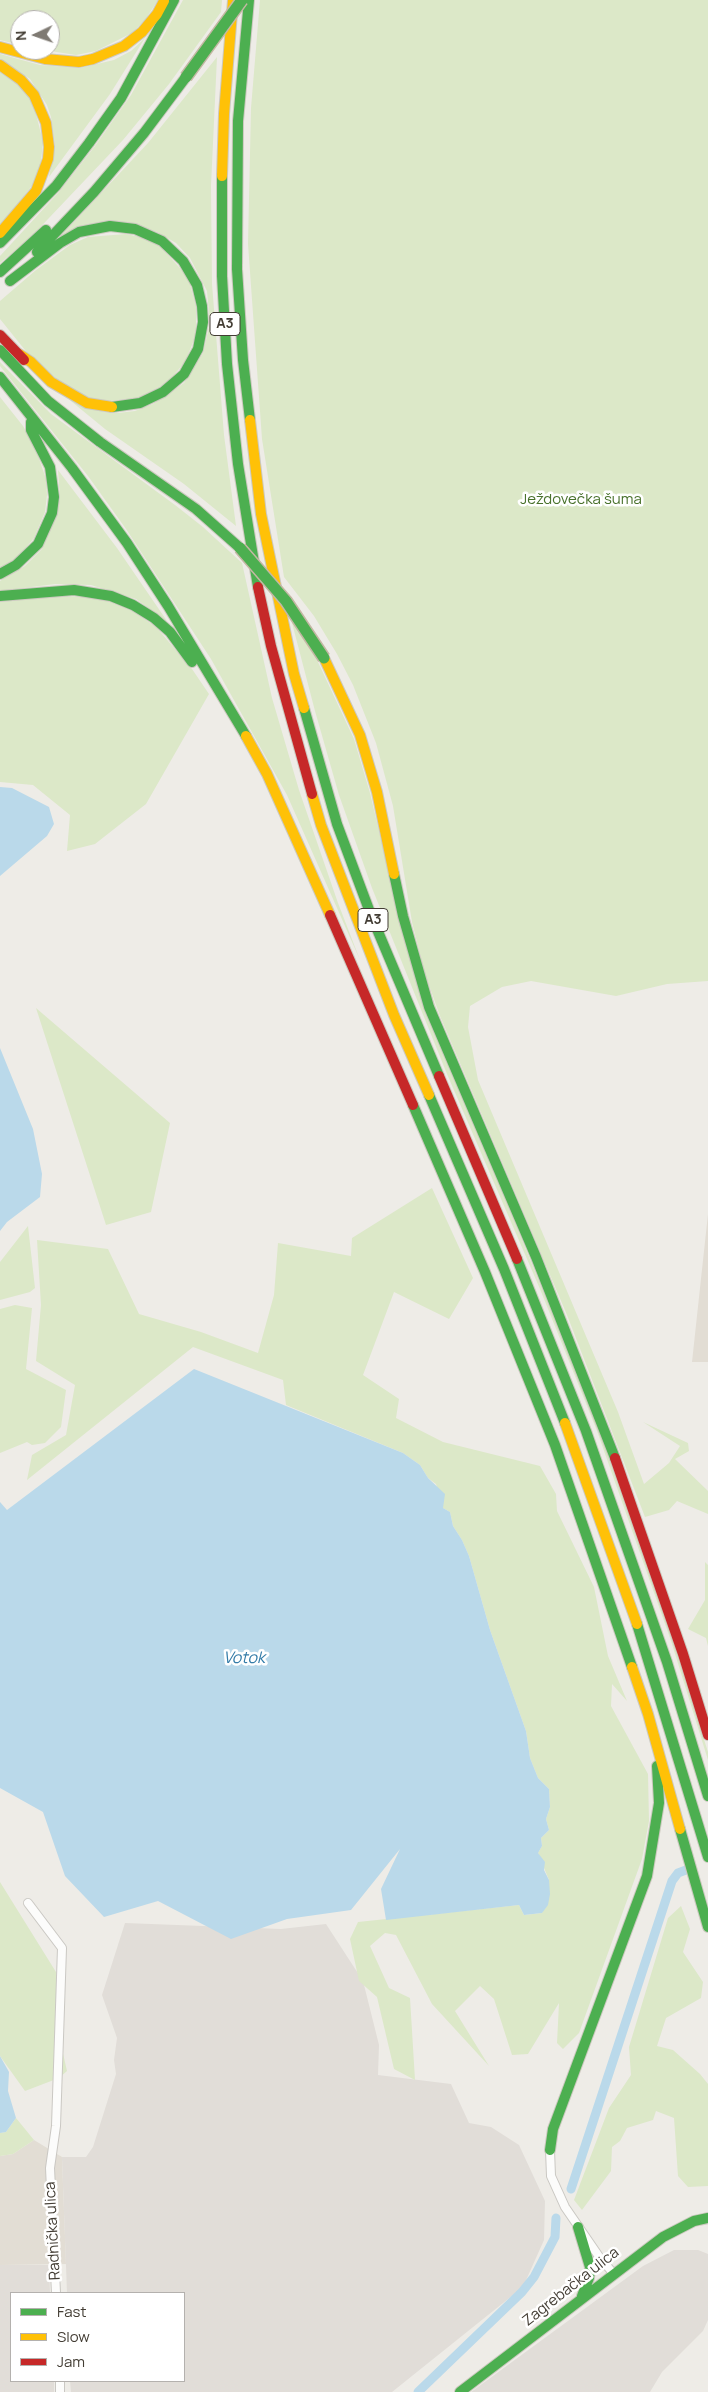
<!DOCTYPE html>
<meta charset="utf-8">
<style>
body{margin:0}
#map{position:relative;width:708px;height:2392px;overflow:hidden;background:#eeece7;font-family:Manrope,sans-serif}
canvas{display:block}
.legend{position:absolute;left:10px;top:2292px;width:175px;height:90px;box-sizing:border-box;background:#fff;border:1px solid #b4b1ae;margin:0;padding:6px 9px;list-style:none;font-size:15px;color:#433d34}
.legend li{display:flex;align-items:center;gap:10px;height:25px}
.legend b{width:25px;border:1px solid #b4b1ae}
.north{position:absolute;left:10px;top:10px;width:50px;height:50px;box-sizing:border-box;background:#fff;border:1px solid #b4b1ae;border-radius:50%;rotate:267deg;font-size:14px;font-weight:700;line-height:20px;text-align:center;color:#433d34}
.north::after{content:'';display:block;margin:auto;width:18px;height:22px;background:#7f7a73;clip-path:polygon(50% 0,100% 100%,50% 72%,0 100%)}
</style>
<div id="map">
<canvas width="708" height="2392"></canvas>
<ul class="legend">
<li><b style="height:6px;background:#4caf50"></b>Fast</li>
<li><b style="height:6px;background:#ffc107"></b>Slow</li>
<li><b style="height:6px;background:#c62828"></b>Jam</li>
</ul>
<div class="north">N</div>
</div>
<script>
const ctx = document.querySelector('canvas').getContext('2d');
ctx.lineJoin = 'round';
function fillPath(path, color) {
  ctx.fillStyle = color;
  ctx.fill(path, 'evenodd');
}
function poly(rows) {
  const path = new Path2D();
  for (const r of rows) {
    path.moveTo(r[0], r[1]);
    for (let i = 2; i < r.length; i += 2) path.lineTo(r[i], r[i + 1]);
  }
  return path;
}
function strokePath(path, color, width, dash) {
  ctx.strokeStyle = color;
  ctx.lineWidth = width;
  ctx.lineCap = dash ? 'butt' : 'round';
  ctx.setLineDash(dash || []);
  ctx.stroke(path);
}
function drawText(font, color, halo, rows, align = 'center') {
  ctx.font = font + ' Manrope,sans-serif';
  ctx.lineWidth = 5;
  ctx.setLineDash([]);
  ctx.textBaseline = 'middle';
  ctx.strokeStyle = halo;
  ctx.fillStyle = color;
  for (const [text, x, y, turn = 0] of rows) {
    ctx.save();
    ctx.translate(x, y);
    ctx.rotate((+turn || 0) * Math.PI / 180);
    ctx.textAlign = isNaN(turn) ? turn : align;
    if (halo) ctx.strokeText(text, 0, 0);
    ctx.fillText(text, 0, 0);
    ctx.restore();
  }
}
fillPath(poly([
 [708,1214,708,1362,692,1362],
 [34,2140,62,2157,66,2264,0,2265,0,2156,13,2154]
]), '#e2ddd4');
fillPath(poly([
 [125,1923,281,1929,326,1924,363,1981,379,2045,378,2075,451,2084,469,2123,491,2127,519,2145,545,2201,544,2240,523,2287,392,2392,71,2392,70,2381,184,2381,184,2293,67,2293,62,2157,86,2157,93,2147,116,2074,114,2060,117,2038,102,1995],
 [674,2250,698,2250,708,2254,708,2320,703,2331,662,2372,650,2392,471,2392,643,2266],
 [0,2265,49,2265,50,2293,11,2293,11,2381,54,2381,54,2392,0,2392]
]), '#e1ddd8');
fillPath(poly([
 [0,0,158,0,145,20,132,33,96,51,76,55,44,50,50,50,50,20,20,20,20,45,0,40],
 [183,0,222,0,221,12,169,84,123,140,30,238,0,263,0,256,59,192,95,146,131,95],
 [260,0,708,0,708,981,667,984,616,996,531,981,502,987,470,1006,468,1027,478,1080,618,1412,644,1484,669,1463,680,1446,643,1422,688,1443,689,1451,675,1459,708,1491,708,1514,677,1501,669,1510,645,1517,567,1315,440,1016,425,974,412,922,393,806,376,743,353,685,337,654,314,616,284,577,262,439,248,244,251,108],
 [145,38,110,94,49,177,55,145,51,117,47,105,30,79,0,59,0,54,40,65,80,68,114,60,131,51],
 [217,57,211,186,212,284,224,435,236,526,184,484,105,429,66,397,104,412,118,413,135,411,153,404,184,383,203,353,210,323,207,291,190,258,176,243,157,232,140,226,58,239,148,143],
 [0,70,13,79,33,102,43,142,41,161,35,182,0,226],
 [126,234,144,238,159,245,188,277,196,306,196,335,185,362,167,383,138,398,107,401,90,398,66,387,29,355,0,319,0,301,36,270,70,245,88,237],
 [0,362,51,414,175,505,203,527,242,563,272,698,299,790,338,903,360,960,287,795,211,659,126,529,88,476,0,366],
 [0,397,23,426,35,447,46,479,47,495,45,512,34,538,18,557,0,568],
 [58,470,117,548,167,621,136,599,91,585,55,584,0,591,0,581,25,566,42,549,60,499],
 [56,596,84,597,111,602,135,612,157,628,192,669,209,694,146,804,95,844,67,851,70,815,33,785,0,782,0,602],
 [291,619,318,662,354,739,370,793,393,890,512,1215,597,1424,668,1626,708,1752,708,1760,671,1641,597,1431,540,1289,447,1074,372,888,339,795,315,711],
 [36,1008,170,1123,151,1212,106,1225],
 [432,1188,473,1278,449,1319,394,1292,363,1375,399,1399,396,1418,443,1442,540,1466,556,1494,557,1511,594,1587,608,1656,627,1701,612,1684,611,1706,648,1774,649,1821,642,1859,579,2033,563,2049,557,2043,559,2003,528,2054,512,2055,494,1999,480,1986,455,2011,489,2066,432,2004,396,1935,385,1933,370,1946,389,1988,410,1998,415,2080,394,2069,377,1997,359,1981,350,1939,358,1922,519,1905,524,1915,542,1913,549,1880,538,1853,542,1846,541,1838,549,1830,546,1819,550,1807,549,1789,538,1778,530,1758,526,1731,490,1630,469,1556,462,1540,453,1526,450,1512,443,1508,436,1484,428,1478,420,1465,403,1453,286,1405,283,1380,193,1347,27,1480,32,1455,66,1435,75,1385,36,1361,41,1305,37,1240,108,1249,139,1314,201,1332,258,1353,274,1295,278,1243,351,1256,352,1238],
 [28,1226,35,1288,30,1292,0,1300,0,1262],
 [15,1305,32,1308,26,1369,66,1390,61,1427,45,1443,32,1445,27,1442,0,1453,0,1309],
 [705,1562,708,1565,708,1646,706,1638,688,1629,705,1600],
 [0,1882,56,1972,57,2027,67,2071,59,2078,25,2091,0,2056],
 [681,1906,690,1929,683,1952,703,1982,701,1998,666,2018,657,2046,673,2050,700,2074,708,2084,708,2186,688,2187,678,2176,674,2118,656,2111,653,2120,627,2128,620,2141,612,2147,611,2171,582,2210,574,2200,609,2108,631,2075,629,2047,668,1918],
 [16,2118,34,2140,13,2154,0,2156,0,2133,6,2132]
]), '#dce8c8');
fillPath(poly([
 [0,787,12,788,49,807,54,824,47,836,0,876],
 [0,1048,33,1129,42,1174,40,1197,7,1222,0,1231],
 [194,1369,403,1453,420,1465,428,1478,445,1494,443,1508,450,1512,453,1526,462,1540,469,1556,490,1630,526,1731,530,1758,538,1778,549,1789,550,1807,546,1819,549,1830,541,1838,542,1846,538,1853,545,1862,544,1870,549,1880,550,1894,548,1905,542,1913,524,1915,519,1905,386,1920,381,1889,400,1849,351,1910,287,1919,231,1939,158,1901,104,1917,65,1876,43,1812,0,1788,0,1502,7,1510],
 [0,2056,9,2072,8,2091,16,2118,6,2132,0,2133]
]), '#bad9ea');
strokePath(poly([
 [571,2189,672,1881,678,1873,686,1870],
 [418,2392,522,2292,534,2277,555,2237,556,2218]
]), '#bad9ea', 9);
const street = poly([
 [28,1903,62,1948,56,2126,50,2168,56,2293],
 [550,2150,551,2176,565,2207,600,2258,613,2273],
 [60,2381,60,2392]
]);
const fast = poly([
 [249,0,238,121,237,269,243,360,250,420],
 [222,176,222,276,227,364,238,464,258,587],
 [0,243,56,186,89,143,121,98,174,0],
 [37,252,94,192,144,133,186,77],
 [0,272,46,230],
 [10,281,60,243,79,232,110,226,135,229,162,241,183,261,197,285,202,306,203,322,198,349,184,374,163,392,140,403,112,407],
 [0,350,48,401,100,442,196,509,240,548],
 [0,377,72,468,127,543,168,606,246,736],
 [0,574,16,565,38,544,52,513,54,497,50,467,31,430,31,422],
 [0,596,74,590,111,596,133,605,154,618,170,632,192,662],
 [304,708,337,824,371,915,439,1076],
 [394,874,403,916,429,1007,536,1257,615,1458],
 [429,1095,504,1269,565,1423],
 [413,1105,485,1272,555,1445,632,1667],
 [517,1259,586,1431,667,1662,708,1796],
 [637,1624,708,1857],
 [680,1829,708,1927],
 [550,2150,553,2129,647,1876,659,1803,657,1766],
 [578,2227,590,2267,589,2278,582,2296],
 [460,2392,663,2237,694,2221,708,2218]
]);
const slow = poly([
 [0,47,45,59,79,62,93,59,124,46,142,32,157,14,164,1],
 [0,65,21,80,34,95,46,123,49,147,48,159,36,191,0,233],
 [222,176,224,114,233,0],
 [19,354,31,362,51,382,87,403,112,407],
 [250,420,261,514,294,674,304,708],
 [324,658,360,735,377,792,394,874],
 [246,736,267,774,330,915],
 [312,794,321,825,394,1015,429,1095],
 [565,1423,637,1624],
 [632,1667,648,1714,680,1829]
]);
const jam = poly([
 [0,335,24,360],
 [258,587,271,646,312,794],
 [330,915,413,1105],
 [439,1076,517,1259],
 [615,1458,683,1654,708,1735]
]);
strokePath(street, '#cac8c3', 10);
strokePath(fast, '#ccc9bf', 12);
strokePath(slow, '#ccc9bf', 12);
strokePath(jam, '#ccc9bf', 12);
strokePath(street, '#fcfcfb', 8);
strokePath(fast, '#4caf50', 10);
strokePath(slow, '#ffc107', 10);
strokePath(jam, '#c62828', 10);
const fastBridge = poly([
 [186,77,242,0],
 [240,548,286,601,324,658]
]);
strokePath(fastBridge, '#c4b8a4', 14, []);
strokePath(fastBridge, '#4caf50', 11);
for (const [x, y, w] of [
 [225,324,30],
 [373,920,30]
]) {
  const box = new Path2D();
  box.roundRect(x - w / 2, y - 11.5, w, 23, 4);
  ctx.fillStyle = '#fff';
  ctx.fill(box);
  strokePath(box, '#433d34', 1);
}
drawText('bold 14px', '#433d34', null, [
 ["A3",225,324],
 ["A3",373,920]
]);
drawText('15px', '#48712b', '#fff', [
 ["Ježdovečka šuma",581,500]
]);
drawText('15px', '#433d34', '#fff', [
 ["Radnička ulica",53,2231,-93],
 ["Zagrebačka ulica",571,2287,-38]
]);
drawText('italic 16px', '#347ca8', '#fff', [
 ["Votok",244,1659]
]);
</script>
